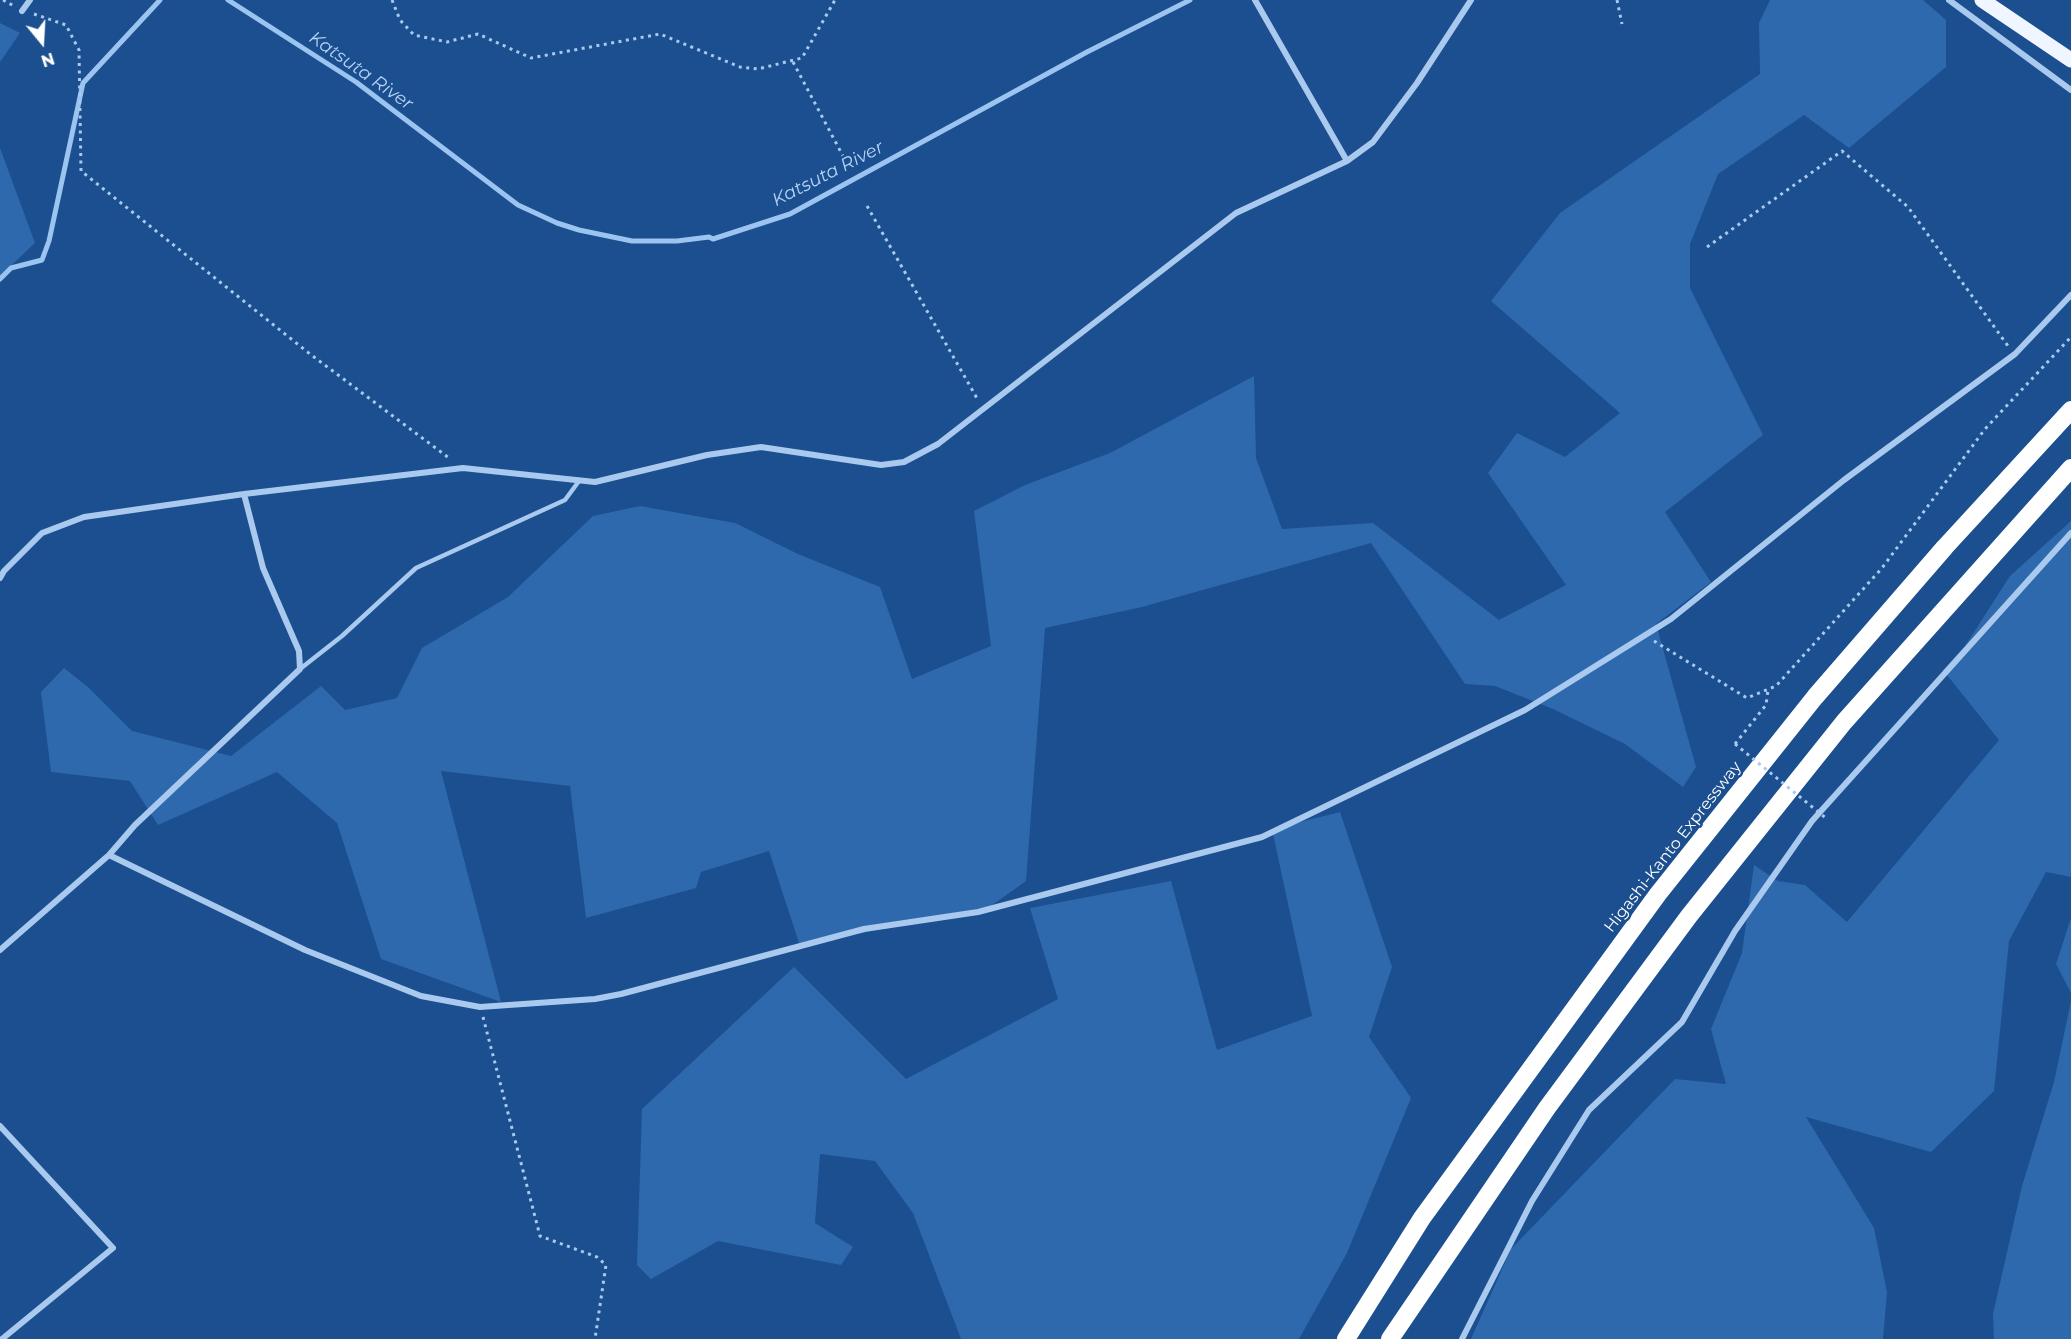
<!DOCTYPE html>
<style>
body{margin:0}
#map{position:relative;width:2071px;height:1339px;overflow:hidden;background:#1b4f8f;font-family:Montserrat,sans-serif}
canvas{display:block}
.north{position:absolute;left:12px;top:12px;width:60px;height:60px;-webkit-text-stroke:4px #1b4f8f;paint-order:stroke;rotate:162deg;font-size:16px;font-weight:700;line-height:24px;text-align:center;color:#fff}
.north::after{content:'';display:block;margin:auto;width:21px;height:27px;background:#fff;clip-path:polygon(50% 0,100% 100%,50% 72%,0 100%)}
</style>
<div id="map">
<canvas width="2071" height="1339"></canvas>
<div class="north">N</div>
</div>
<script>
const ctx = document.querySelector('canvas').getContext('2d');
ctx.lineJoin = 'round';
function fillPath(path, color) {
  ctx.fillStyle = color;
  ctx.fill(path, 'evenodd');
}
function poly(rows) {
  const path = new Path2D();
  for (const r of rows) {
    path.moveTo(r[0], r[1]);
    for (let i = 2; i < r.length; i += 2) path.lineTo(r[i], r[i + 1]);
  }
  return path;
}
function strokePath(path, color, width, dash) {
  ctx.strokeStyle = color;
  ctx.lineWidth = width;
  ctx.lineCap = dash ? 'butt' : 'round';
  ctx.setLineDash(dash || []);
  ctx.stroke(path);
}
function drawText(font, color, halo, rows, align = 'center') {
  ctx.font = font + ' Montserrat,sans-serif';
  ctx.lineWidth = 5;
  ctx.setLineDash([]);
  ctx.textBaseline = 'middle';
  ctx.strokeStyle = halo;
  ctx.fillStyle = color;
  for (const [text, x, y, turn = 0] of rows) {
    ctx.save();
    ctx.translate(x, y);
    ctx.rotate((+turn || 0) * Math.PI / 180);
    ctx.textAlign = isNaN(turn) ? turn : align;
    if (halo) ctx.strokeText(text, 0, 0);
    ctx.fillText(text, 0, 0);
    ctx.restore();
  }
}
fillPath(poly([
 [1770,0,1923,0,1946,20,1946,67,1849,148,1804,115,1718,174,1690,244,1690,288,1763,435,1665,512,1711,582,1656,624,1696,767,1683,787,1625,744,1553,709,1495,686,1465,684,1371,543,1142,607,1045,628,1026,881,991,906,800,946,769,851,701,872,696,888,586,918,570,786,441,771,501,1002,381,959,337,823,277,772,158,825,130,781,51,772,41,692,64,668,88,687,132,731,231,756,321,686,345,710,397,698,422,648,508,597,593,516,640,506,735,523,798,554,880,587,912,679,991,646,974,511,1025,485,1110,453,1254,376,1256,458,1282,529,1373,523,1499,620,1566,585,1488,473,1517,433,1565,457,1620,413,1491,301,1560,213,1760,74,1759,23],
 [0,23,20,33,0,62],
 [0,148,35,243,0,276],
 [2071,521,2071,877,2046,872,2009,941,1994,1091,1931,1152,1806,1117,1874,1228,1887,1292,1883,1339,1471,1339,1511,1249,1675,1079,1726,1084,1711,1029,1742,953,1754,865,1778,881,1805,885,1847,922,1999,740,1943,670,1965,646,2010,576],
 [1340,812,1392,967,1369,1037,1411,1098,1347,1253,1299,1339,961,1339,913,1213,875,1161,820,1154,815,1223,853,1247,841,1265,718,1241,651,1279,637,1265,642,1109,794,967,906,1079,1058,999,1030,908,1171,881,1217,1050,1312,1016,1272,829],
 [2071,918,2071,993,2056,964],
 [2071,1001,2071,1339,1994,1339,1993,1314,2022,1186,2054,1082]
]), '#2e69ad');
strokePath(poly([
 [228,0,356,82,518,205,557,223,579,230,632,241,677,241,709,237,713,239,790,214,1087,52,1190,0],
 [0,279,11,268,42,260,49,241,83,83,160,0]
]), '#9cc4f0', 5);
strokePath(poly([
 [3,0,14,6],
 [392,0,400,20,414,35,447,42,478,34,531,58,660,34,740,67,758,69,802,58,835,0],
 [1617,0,1622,24],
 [34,14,66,25,79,50,81,171,310,354,449,458],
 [793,62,843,156],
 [867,206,978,400],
 [1707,247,1842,151,1908,207,2008,346],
 [1654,641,1747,698,1776,686,1882,568,1985,429,2071,337],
 [1735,744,1766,705,1768,690],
 [483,1017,540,1236,597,1257,606,1265,595,1339]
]), '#a9c9ee', 3, [3, 4.5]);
strokePath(poly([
 [300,669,342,636,416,568,565,500,579,481]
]), '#a9c9ee', 4.5);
strokePath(poly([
 [1255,0,1347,161],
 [1949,0,2071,90],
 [22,11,30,0],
 [0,578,4,571,42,533,84,517,244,494,463,468,595,482,707,455,761,447,881,465,904,462,938,444,1236,213,1347,161,1373,142,1417,83,1471,0],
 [109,855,305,950,421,996,480,1007,595,999,621,994,864,929,978,912,1262,837,1525,710,1671,619,1844,480,2015,354,2071,295],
 [0,950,109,855,135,825,300,669,299,651,263,568,244,494],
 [0,1126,113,1248,2,1339],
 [1462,1339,1532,1201,1589,1110,1682,1022,1735,931,1812,821,2071,533]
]), '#a9c9ee', 6);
strokePath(poly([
 [1982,0,2071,60]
]), '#f0f6ff', 15);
strokePath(poly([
 [1346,1339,1422,1218,1658,894,1815,697,1945,547,2071,410],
 [1390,1339,1547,1108,1689,916,1844,722,2071,468]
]), '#fff', 18);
strokePath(poly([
 [1735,744,1827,819]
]), '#a9c9ee', 3, [3, 4.5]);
drawText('16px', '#fff', '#1b4f8f', [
 ["Higashi-Kanto Expressway",1673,847,-52]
]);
drawText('italic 18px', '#b5d3f5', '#1b4f8f', [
 ["Katsuta River",361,71,35],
 ["Katsuta River",828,174,-27]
]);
</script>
